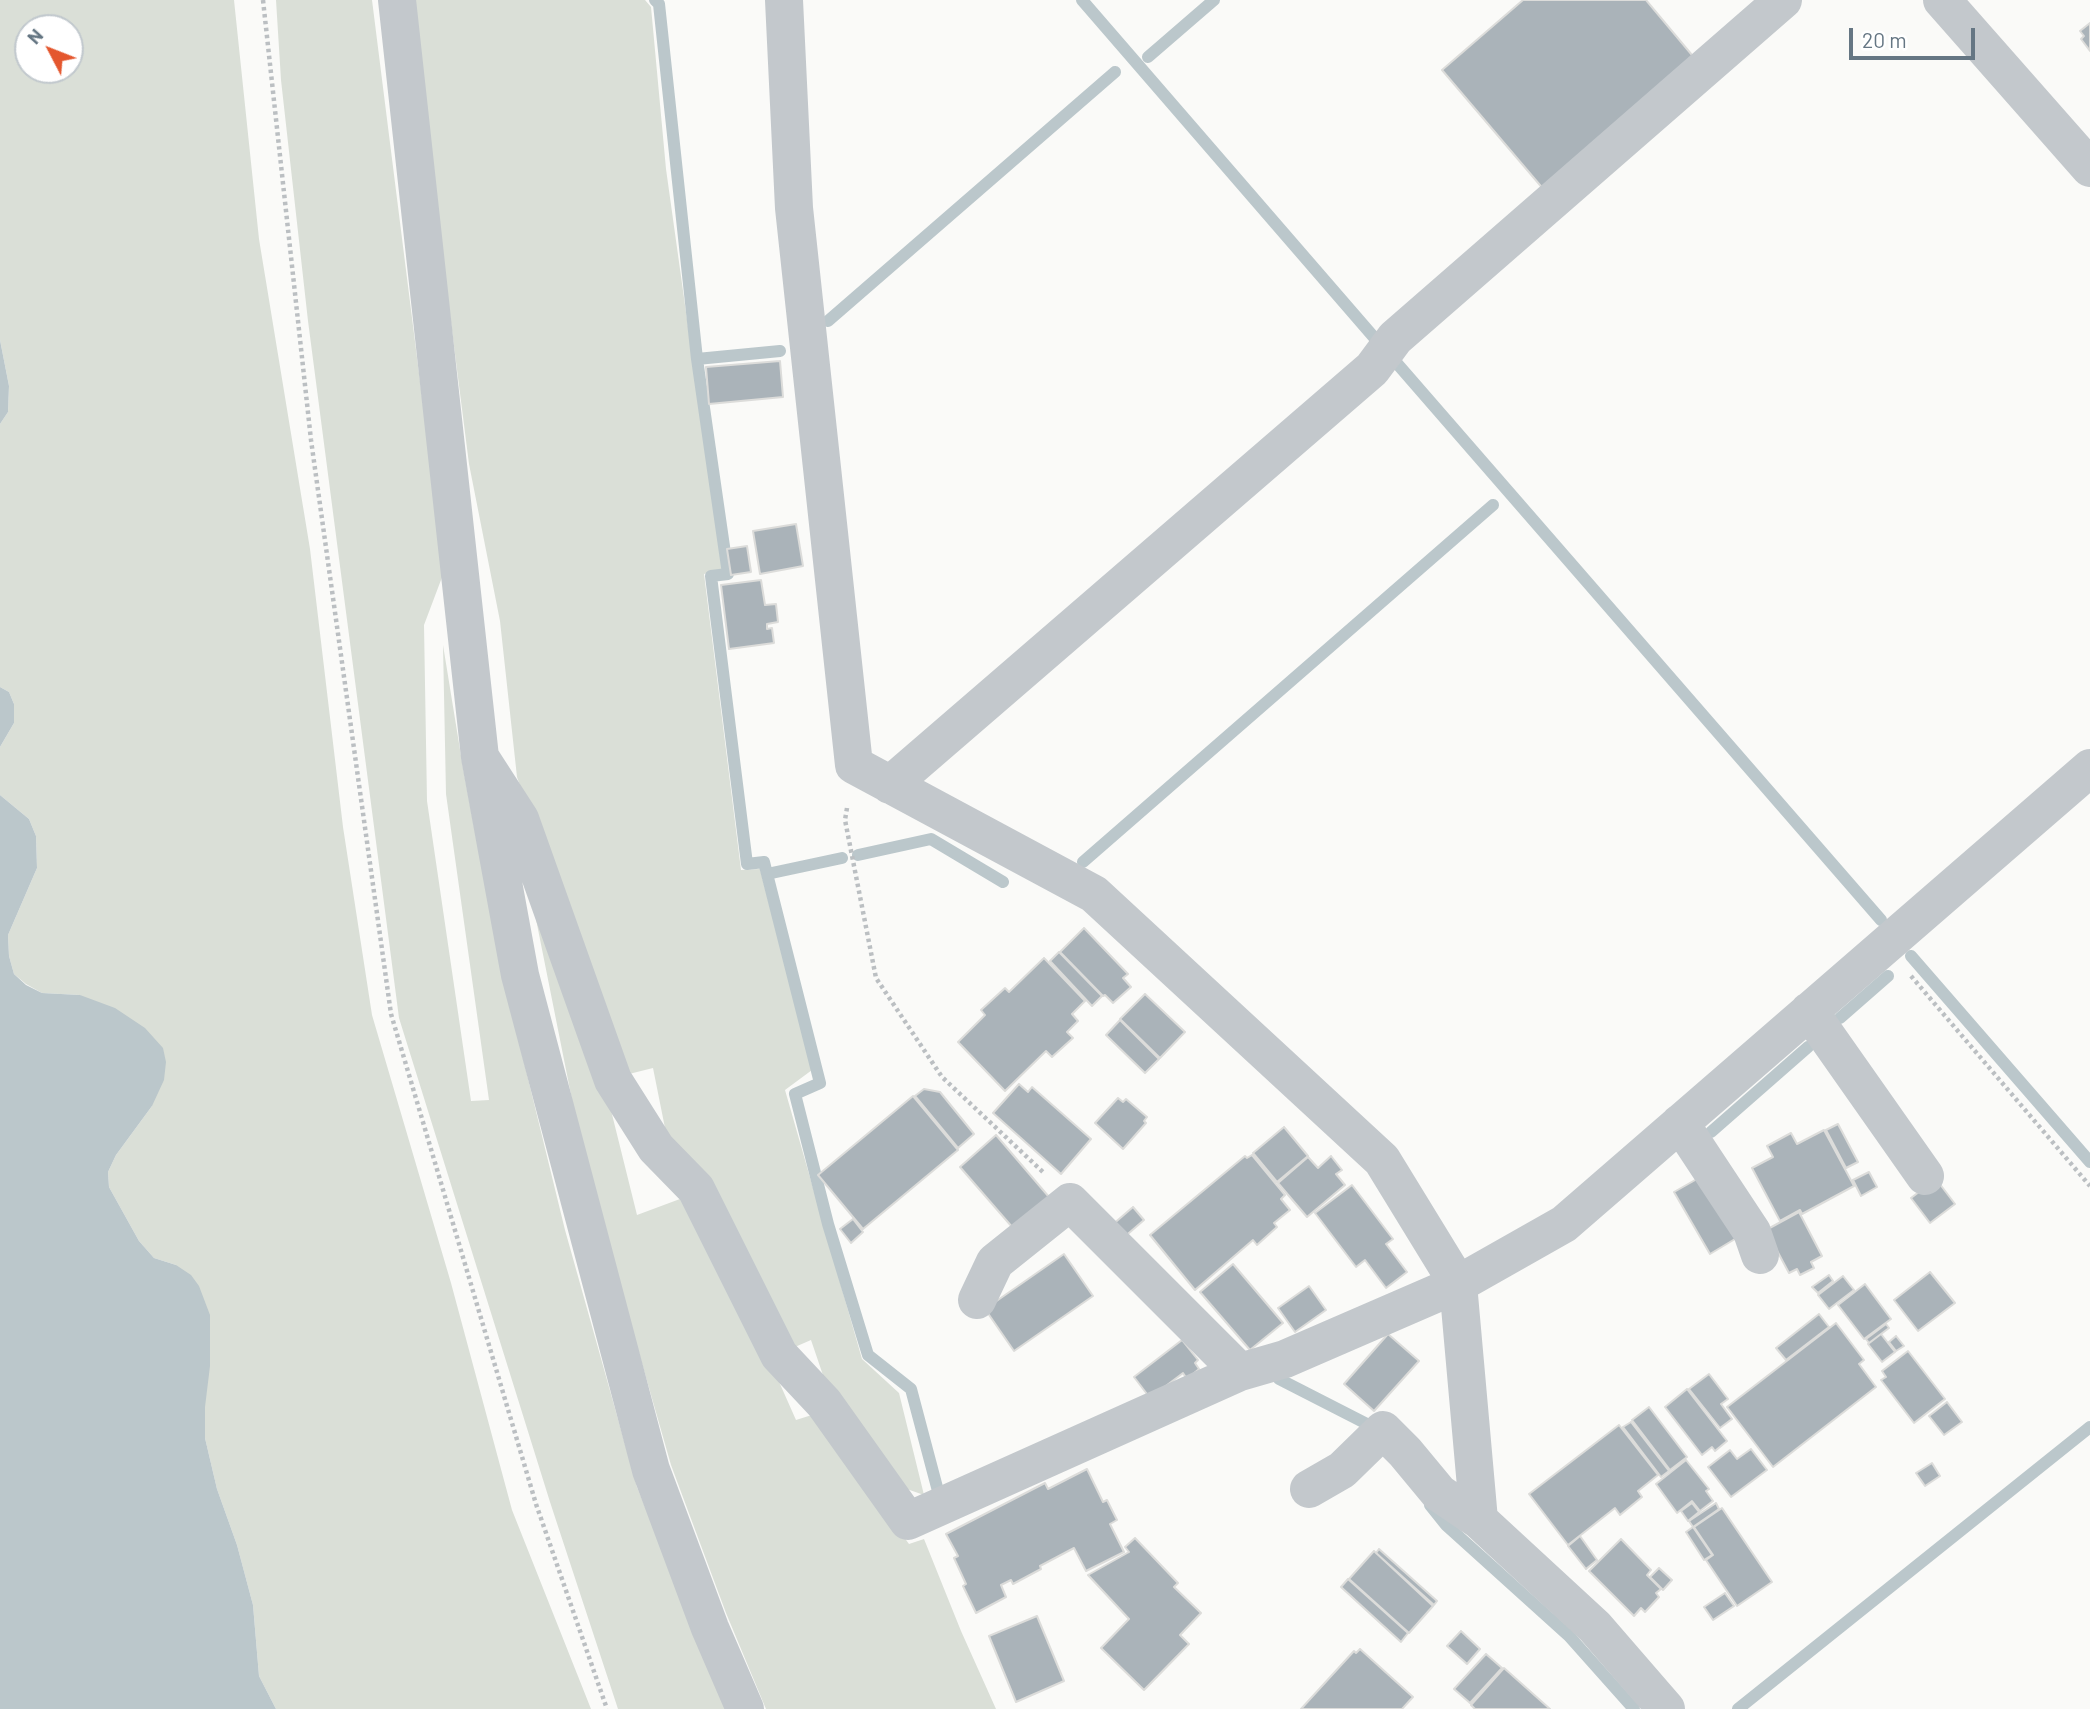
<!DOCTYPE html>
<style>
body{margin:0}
#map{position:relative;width:2090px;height:1709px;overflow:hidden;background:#fafaf8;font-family:Barlow,sans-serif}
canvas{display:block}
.north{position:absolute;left:14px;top:14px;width:70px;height:70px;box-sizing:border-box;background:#fff;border:2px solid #c1c8cd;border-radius:50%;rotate:312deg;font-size:19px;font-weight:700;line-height:28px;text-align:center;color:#657683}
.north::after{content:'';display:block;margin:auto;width:24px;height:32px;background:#e4572e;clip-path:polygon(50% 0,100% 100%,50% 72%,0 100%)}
.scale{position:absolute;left:1849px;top:28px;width:126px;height:32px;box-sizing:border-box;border:4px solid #657683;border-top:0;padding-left:9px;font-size:21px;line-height:24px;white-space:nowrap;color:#657683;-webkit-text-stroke:5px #fff;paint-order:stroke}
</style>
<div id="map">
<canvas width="2090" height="1709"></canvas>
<div class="north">N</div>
<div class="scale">20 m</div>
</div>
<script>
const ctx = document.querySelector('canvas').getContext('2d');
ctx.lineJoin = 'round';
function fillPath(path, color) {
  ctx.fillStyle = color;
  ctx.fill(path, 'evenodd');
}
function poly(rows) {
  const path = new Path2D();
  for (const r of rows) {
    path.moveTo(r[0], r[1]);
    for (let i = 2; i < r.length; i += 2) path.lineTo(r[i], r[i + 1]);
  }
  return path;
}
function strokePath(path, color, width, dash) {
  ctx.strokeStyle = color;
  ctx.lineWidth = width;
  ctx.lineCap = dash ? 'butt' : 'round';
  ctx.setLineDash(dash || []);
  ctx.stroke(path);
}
fillPath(poly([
 [0,0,234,0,259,239,310,549,343,827,372,1015,451,1283,512,1510,591,1709,276,1709,259,1676,253,1605,237,1545,217,1489,205,1438,205,1407,176,1265,154,1258,139,1241,109,1187,108,1172,116,1155,152,1106,80,995,42,993,26,984,14,974,9,956,8,935,37,868,36,836,29,819,0,795,0,747,14,723,14,704,9,692,0,687,0,424,8,412,9,386,0,340],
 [28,28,70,28,70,70,28,70],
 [276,0,372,0,444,572,424,625,427,801,471,1101,489,1100,446,794,443,645,463,768,500,964,565,1230,637,1487,726,1709,618,1709,550,1502,399,1018,308,321,281,80],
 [410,0,645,0,651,7,666,169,722,570,704,574,741,870,760,869,812,1070,785,1090,862,1359,899,1393,924,1495,901,1487,826,1384,811,1340,788,1350,667,1138,653,1068,621,1076,517,777,500,621,469,464],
 [521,844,602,1074,637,1215,688,1196,768,1357,796,1420,815,1414,909,1544,924,1539,961,1631,996,1709,766,1709,726,1613,671,1465,584,1160]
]), '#dadfd7');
fillPath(poly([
 [0,340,9,386,8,412,0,424],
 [0,687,9,692,14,704,14,723,0,747],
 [0,795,29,819,36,836,37,868,8,935,9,956,14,974,26,985,42,993,80,995,115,1008,145,1028,163,1048,166,1062,164,1080,152,1106,116,1155,108,1172,109,1187,139,1241,154,1258,176,1265,191,1275,199,1286,210,1315,210,1366,205,1407,205,1438,217,1489,237,1545,253,1605,259,1676,276,1709,0,1709]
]), '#bbc7cb');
strokePath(poly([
 [655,0,659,4,697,359,728,574,711,576,747,864,764,862,820,1083,795,1094,828,1224,868,1355,911,1389,938,1491],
 [1082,0,1378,342],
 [1148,57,1214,0],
 [828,321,1115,72],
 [697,359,780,351],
 [1394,360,1881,920],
 [858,855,931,839,1003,882],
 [1083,862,1493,505],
 [767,874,842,858],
 [1911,956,2090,1162],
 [1840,1018,1888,976],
 [1711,1132,1808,1047],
 [1279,1379,1367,1424],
 [1430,1505,1446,1525,1569,1636,1634,1709],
 [1738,1709,2090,1427]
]), '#bbc7cb', 12);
const building = poly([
 [1523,0,1646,0,1697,61,1545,191,1442,70,1523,0],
 [2090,23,2090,51,2081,39,2084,36,2080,31,2090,23],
 [780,361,783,397,709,404,706,367,780,361],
 [796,524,803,566,760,574,753,531,796,524],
 [747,546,751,572,731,575,727,549,747,546],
 [761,580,765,605,776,604,778,622,767,624,767,629,772,628,774,643,729,649,721,585,761,580],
 [1084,928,1128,974,1123,978,1131,987,1113,1003,1105,995,1103,996,1060,952,1084,928],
 [1059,952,1102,996,1092,1006,1050,961,1059,952],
 [1044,958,1085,1001,1072,1014,1078,1021,1067,1032,1073,1038,1052,1057,1046,1051,1005,1091,958,1042,985,1015,981,1010,1005,988,1009,992,1044,958],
 [1145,994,1185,1032,1160,1058,1120,1019,1145,994],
 [1120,1020,1159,1059,1145,1073,1106,1035,1120,1020],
 [1019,1084,1028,1092,1032,1087,1091,1139,1061,1174,993,1113,1019,1084],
 [924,1089,940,1092,974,1134,958,1148,915,1096,924,1089],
 [913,1096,958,1150,863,1229,818,1175,913,1096],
 [1118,1098,1123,1102,1126,1099,1147,1117,1144,1121,1146,1123,1123,1149,1095,1123,1118,1098],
 [1838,1124,1858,1162,1846,1168,1826,1130,1838,1124],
 [1284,1127,1308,1156,1277,1182,1253,1153,1284,1127],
 [1824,1130,1854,1186,1802,1214,1800,1210,1780,1221,1752,1168,1773,1157,1767,1146,1791,1133,1797,1144,1824,1130],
 [996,1135,1049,1197,1013,1228,960,1167,996,1135],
 [1252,1155,1285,1195,1281,1199,1290,1210,1274,1223,1277,1227,1257,1245,1253,1240,1195,1290,1150,1235,1245,1156,1247,1158,1252,1155],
 [1331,1156,1342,1170,1336,1174,1345,1185,1307,1217,1278,1183,1308,1157,1318,1168,1331,1156],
 [1869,1172,1877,1187,1861,1196,1853,1180,1869,1172],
 [1704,1175,1740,1236,1710,1254,1674,1192,1704,1175],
 [1936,1179,1955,1204,1930,1223,1911,1198,1936,1179],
 [1352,1185,1393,1239,1386,1244,1407,1272,1386,1288,1365,1260,1356,1267,1315,1213,1352,1185],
 [1133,1207,1144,1220,1122,1239,1111,1226,1133,1207],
 [1799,1212,1822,1256,1811,1262,1814,1268,1800,1275,1797,1269,1789,1273,1766,1230,1799,1212],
 [853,1219,863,1232,851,1243,840,1229,853,1219],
 [1064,1254,1093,1296,1014,1351,985,1309,1064,1254],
 [1233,1264,1283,1323,1250,1350,1200,1292,1233,1264],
 [1930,1272,1955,1303,1918,1331,1894,1300,1930,1272],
 [1829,1275,1833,1281,1818,1293,1812,1287,1829,1275],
 [1843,1276,1854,1290,1829,1309,1818,1295,1843,1276],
 [1865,1284,1891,1319,1864,1339,1838,1305,1865,1284],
 [1309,1286,1326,1310,1295,1332,1278,1308,1309,1286],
 [1819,1314,1829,1327,1786,1360,1776,1348,1819,1314],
 [1836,1323,1864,1360,1859,1364,1876,1387,1773,1467,1727,1407,1836,1323],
 [1886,1324,1889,1328,1869,1343,1866,1339,1886,1324],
 [1388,1334,1419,1361,1374,1411,1344,1384,1388,1334],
 [1881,1334,1895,1352,1882,1362,1868,1344,1881,1334],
 [1896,1336,1904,1346,1896,1351,1889,1342,1896,1336],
 [1182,1340,1198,1360,1195,1363,1199,1369,1187,1379,1183,1373,1150,1398,1134,1377,1182,1340],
 [1908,1351,1945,1399,1914,1423,1881,1380,1886,1377,1882,1371,1908,1351],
 [1709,1374,1728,1399,1721,1404,1732,1419,1720,1428,1689,1389,1709,1374],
 [1687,1389,1727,1441,1715,1451,1712,1447,1702,1455,1665,1407,1687,1389],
 [1947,1402,1962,1422,1944,1435,1929,1416,1947,1402],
 [1649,1407,1687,1457,1670,1470,1632,1420,1649,1407],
 [1631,1422,1669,1471,1661,1477,1623,1427,1631,1422],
 [1619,1425,1658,1475,1638,1491,1642,1497,1620,1515,1615,1508,1568,1545,1529,1494,1619,1425],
 [1751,1449,1767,1470,1731,1497,1708,1467,1730,1450,1737,1459,1751,1449],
 [1686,1460,1709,1489,1706,1491,1713,1501,1700,1511,1692,1501,1677,1513,1656,1484,1686,1460],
 [1932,1463,1940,1476,1925,1486,1916,1473,1932,1463],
 [1087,1469,1103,1502,1107,1500,1117,1520,1110,1524,1124,1552,1086,1571,1074,1548,1040,1566,1041,1569,1013,1584,1011,1580,1001,1585,1006,1597,976,1613,963,1586,966,1584,954,1558,958,1556,946,1534,1045,1483,1048,1489,1087,1469],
 [1692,1503,1699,1512,1688,1521,1681,1511,1692,1503],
 [1716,1503,1719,1509,1693,1527,1689,1521,1716,1503],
 [1722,1508,1772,1582,1737,1606,1706,1560,1713,1555,1694,1527,1722,1508],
 [1693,1527,1712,1555,1704,1560,1686,1532,1693,1527],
 [1580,1536,1597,1560,1586,1569,1568,1546,1580,1536],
 [1135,1538,1178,1583,1174,1587,1201,1613,1180,1635,1189,1644,1144,1690,1101,1648,1129,1619,1088,1575,1129,1552,1125,1547,1135,1538],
 [1621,1539,1651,1570,1647,1575,1661,1589,1656,1593,1659,1597,1645,1612,1641,1608,1634,1616,1589,1571,1621,1539],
 [1379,1549,1437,1601,1434,1605,1376,1553,1379,1549],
 [1374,1551,1433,1606,1409,1633,1349,1579,1374,1551],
 [1659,1568,1672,1580,1663,1590,1650,1577,1659,1568],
 [1348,1579,1408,1633,1401,1642,1341,1587,1348,1579],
 [1725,1593,1734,1606,1713,1620,1704,1607,1725,1593],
 [1037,1616,1064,1681,1016,1702,989,1636,1037,1616],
 [1461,1631,1480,1649,1467,1664,1447,1646,1461,1631],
 [1360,1649,1413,1697,1402,1709,1301,1709,1354,1651,1356,1653,1360,1649],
 [1486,1654,1502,1668,1470,1703,1454,1689,1486,1654],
 [1504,1668,1550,1709,1475,1709,1471,1705,1504,1668]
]);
fillPath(building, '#aab3b9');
strokePath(building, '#dcdcda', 2);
strokePath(poly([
 [263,0,311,440,391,1014,536,1504,607,1709],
 [847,808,845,820,876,978,942,1077,1044,1173],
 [1911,976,2090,1186]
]), '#bbbfc2', 4.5, [3.5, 3.5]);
strokePath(poly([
 [397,0,480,757,520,975,651,1470,710,1628,745,1709],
 [784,0,794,208,854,765,1094,894,1382,1160,1458,1284,1479,1520,1595,1627,1666,1709],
 [1942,0,2090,168],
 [480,757,520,819,613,1080,656,1148,696,1189,779,1355,824,1403,908,1521,1240,1372,1285,1359,1458,1284,1564,1224,2090,768],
 [890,785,1372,369,1395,338,1783,0],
 [1809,1011,1925,1176],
 [1680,1123,1752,1232,1760,1255],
 [977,1300,995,1262,1070,1202,1240,1372],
 [1309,1489,1342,1470,1383,1430,1405,1452,1439,1493,1479,1520]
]), '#c3c8cc', 38);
</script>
